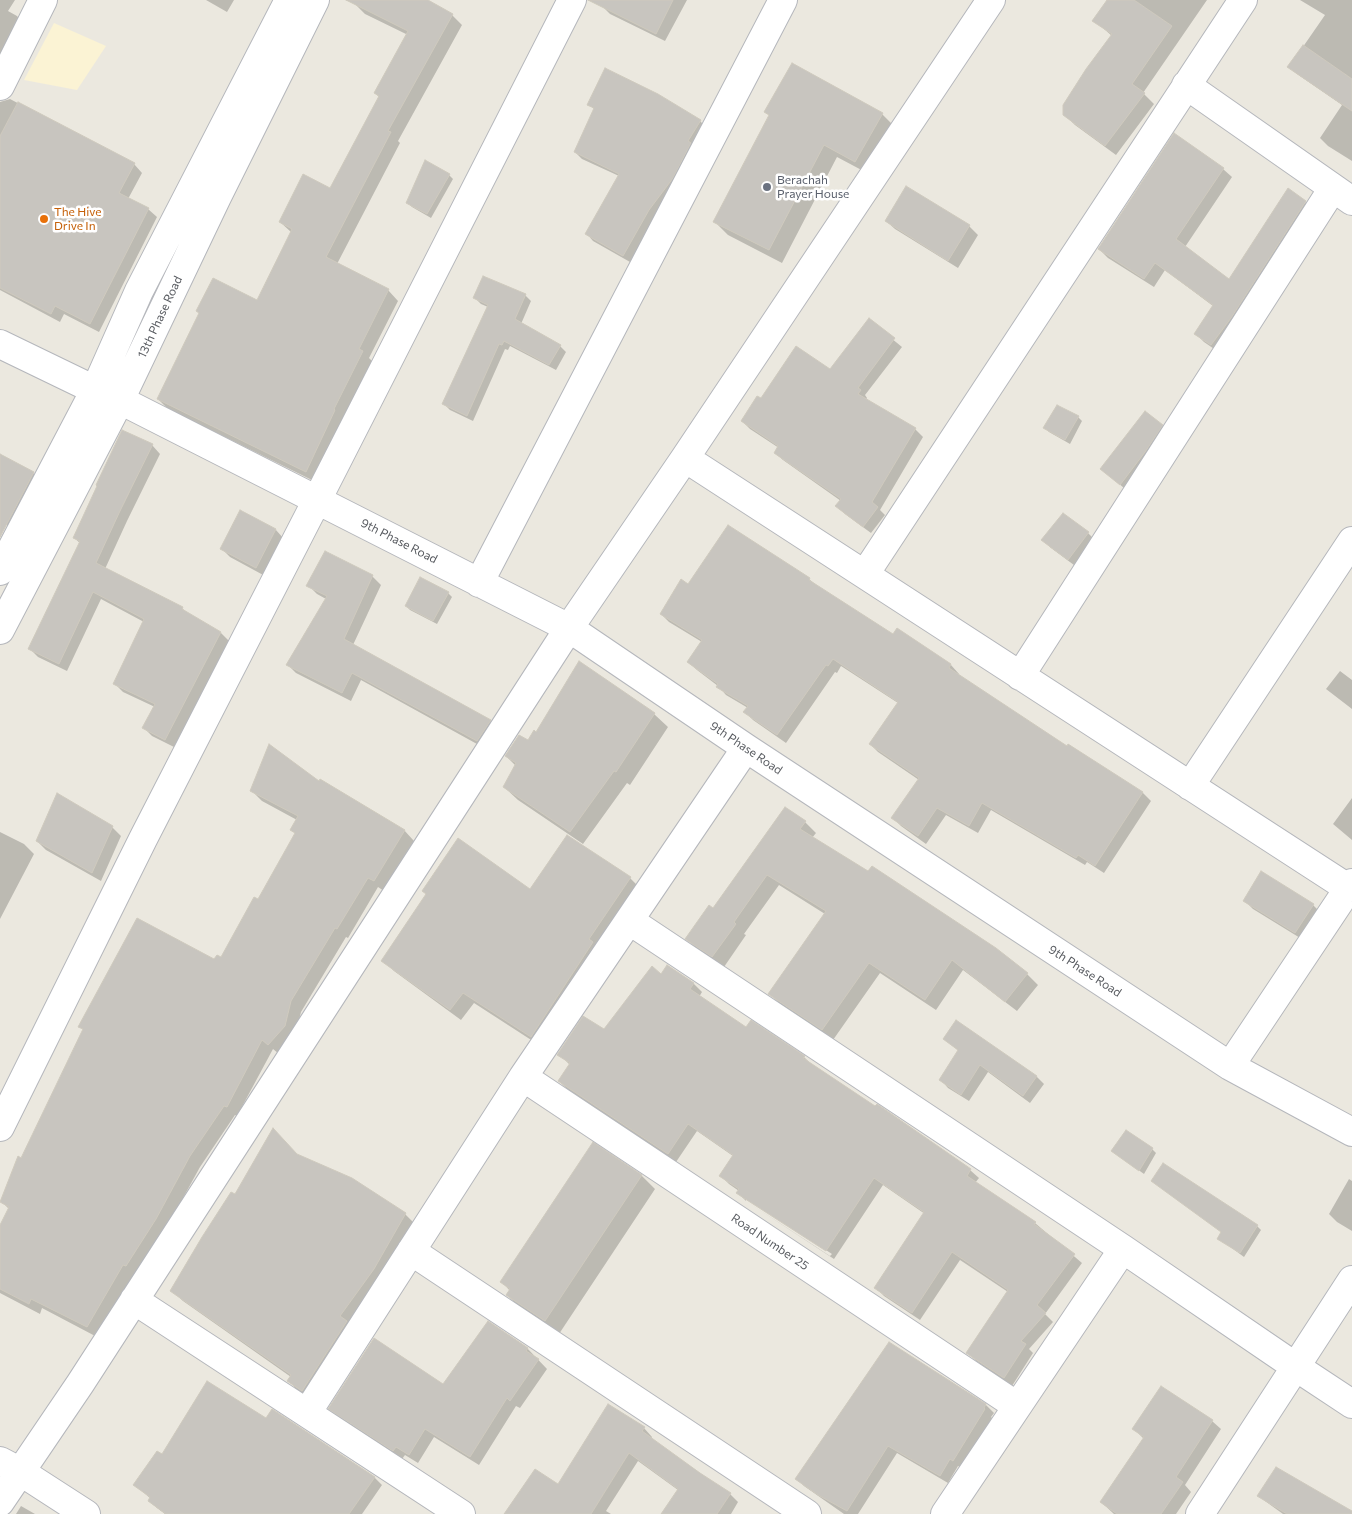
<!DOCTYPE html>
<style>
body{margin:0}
canvas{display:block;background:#ebe8df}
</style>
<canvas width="1352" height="1514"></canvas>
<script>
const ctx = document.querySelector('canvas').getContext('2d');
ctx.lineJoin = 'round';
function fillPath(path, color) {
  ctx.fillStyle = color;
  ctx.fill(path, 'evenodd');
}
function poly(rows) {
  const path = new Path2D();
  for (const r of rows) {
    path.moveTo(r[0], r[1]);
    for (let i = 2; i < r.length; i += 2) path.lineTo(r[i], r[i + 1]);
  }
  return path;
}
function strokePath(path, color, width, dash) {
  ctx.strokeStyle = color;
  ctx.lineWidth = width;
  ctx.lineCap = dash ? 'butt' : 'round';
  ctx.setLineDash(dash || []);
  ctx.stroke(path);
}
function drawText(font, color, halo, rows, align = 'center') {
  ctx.font = font + ' Commissioner,sans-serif';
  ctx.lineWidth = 5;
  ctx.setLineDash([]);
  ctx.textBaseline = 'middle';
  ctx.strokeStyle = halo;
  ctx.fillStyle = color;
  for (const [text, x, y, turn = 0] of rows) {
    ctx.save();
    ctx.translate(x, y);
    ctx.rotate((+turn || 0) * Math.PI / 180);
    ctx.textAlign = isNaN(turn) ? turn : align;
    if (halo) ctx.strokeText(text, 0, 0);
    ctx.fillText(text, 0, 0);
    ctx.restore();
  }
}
fillPath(poly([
 [54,23,106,46,77,90,24,80]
]), '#fbf3d4');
fillPath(poly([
 [0,0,15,0,8,11,17,16,25,25,0,71],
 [206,0,234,0,227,12],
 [357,0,408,0,452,15,462,25,398,141,400,143,337,264,388,290,398,301,369,358,373,362,316,482,168,409,158,399,258,301,291,232,280,222,330,190,379,97,375,93,408,35,365,14,355,4],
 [605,0,687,0,665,41,610,14,602,6],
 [1109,0,1207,0,1143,93,1154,104,1116,155,1075,125,1064,114,1112,36,1096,22],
 [1300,0,1352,0,1352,161,1328,146,1320,138,1342,105,1297,74,1289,67,1325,15],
 [10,99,134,164,142,173,128,199,148,209,157,217,99,332,64,314,60,322,0,290,0,102],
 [589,104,700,121,707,128,630,262,593,241,587,234,619,176,582,159,575,152,595,110],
 [766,112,882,114,895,127,869,174,837,157,782,263,728,235,715,222,770,116],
 [426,162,449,175,453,179,431,218,412,207,408,203],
 [1223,169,1232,177,1185,247,1230,281,1306,202,1314,210,1220,353,1204,342,1195,333,1213,306,1165,270,1154,287,1108,258,1099,249],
 [907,188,969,226,978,235,958,268,895,229,886,221],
 [525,295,531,301,521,324,560,346,566,352,556,370,510,346,508,350,505,349,473,421,450,410,444,404,488,307,481,304,475,298],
 [869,320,902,347,865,395,867,398,866,400,915,429,923,437,880,510,885,515,871,533,845,514,837,506,841,501,783,460,775,453,779,448,750,429,742,421,762,400,830,371],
 [1078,417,1082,421,1070,444,1049,432,1045,428],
 [1162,426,1166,430,1124,488,1101,469],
 [152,445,160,454,127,521,105,569,182,608,189,615,221,633,229,641,174,747,152,736,144,728,155,707,123,692,115,684,144,622,101,599,67,671,38,657,30,649,80,543,74,538],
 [3,457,33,473,42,482,17,530,0,521,0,461],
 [241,512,276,530,284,539,265,576,230,557,222,549],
 [1088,533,1097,542,1078,568,1051,548,1043,540],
 [372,576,381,585,353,645,490,721,499,729,486,749,361,680,351,701,296,673,287,664,326,599,317,594,308,585],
 [809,579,817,586,893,636,897,630,951,665,959,674,958,675,1067,748,1069,745,1143,793,1151,801,1104,873,1087,862,1085,865,991,810,978,833,946,815,926,844,901,826,893,818,919,780,878,752,870,744,898,703,841,666,837,673,835,672,786,743,753,720,745,712,748,708,726,695,718,686,697,670,688,662,702,642,669,622,661,614,689,585],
 [448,593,452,597,437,624,410,610,406,606],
 [1340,671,1352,680,1352,709,1326,689],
 [654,714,668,727,630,785,627,783,583,844,518,800,504,787,516,766,506,756,537,734],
 [319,783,404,830,414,841,384,891,378,887,348,938,346,937,301,1012,295,1037,279,1054,273,1049,237,1116,235,1115,200,1167,166,1229,137,1276,134,1274,97,1337,42,1308,40,1314,0,1293,0,1228,9,1209,2,1202,84,1030,80,1026,221,959,258,901,296,834,292,830,297,820,262,801,252,791],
 [1352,798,1352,840,1333,824],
 [805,822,816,833,812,838,1027,974,1038,985,1017,1011,963,970,936,1010,880,973,833,1040,781,1005,770,994,825,914,779,885,744,934,746,935,724,967,698,950,687,939,714,910],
 [112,827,121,836,101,881,46,850,37,841],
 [0,832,24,844,34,854,0,919],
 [567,836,630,878,641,889,542,1047,474,1003,461,1020,394,971,383,960,530,891],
 [1262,872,1313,905,1322,914,1305,941,1253,909,1244,900],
 [668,966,694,984,702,992,699,997,746,1029,804,1057,812,1065,970,1170,979,1178,975,1183,1035,1223,1082,1263,1045,1314,1053,1322,1029,1349,1033,1353,1012,1386,976,1361,968,1353,1008,1292,960,1260,920,1320,884,1296,876,1288,925,1214,883,1185,834,1259,746,1201,738,1193,739,1191,729,1184,721,1176,733,1156,697,1131,676,1162,568,1090,559,1081,570,1065,559,1054,604,1031,662,975],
 [746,1198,832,1254,830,1256,746,1201],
 [944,1039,1036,1076,1044,1084,1030,1103,988,1072,969,1101,948,1088,941,1080,959,1051],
 [593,1144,642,1176,655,1189,559,1334,520,1308,507,1295,510,1291,502,1282],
 [1152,1149,1156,1153,1144,1174,1112,1151],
 [1349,1179,1352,1181,1352,1231,1337,1222,1329,1214],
 [235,1196,405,1214,416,1225,313,1401,299,1392,289,1381,291,1377,183,1301,172,1291],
 [1257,1226,1261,1230,1244,1257,1218,1238],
 [527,1348,547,1369,520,1408,516,1406,479,1465,434,1437,418,1463,405,1455,402,1459,339,1417,330,1408,443,1386],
 [949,1381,986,1405,994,1413,991,1417,992,1418,962,1468,958,1466,948,1483,897,1453,858,1514,844,1514,804,1486,796,1478],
 [272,1410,375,1478,382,1485,362,1514,165,1514,157,1508,149,1501,151,1499,135,1485,162,1456,267,1420],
 [1212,1421,1221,1429,1185,1485,1191,1492,1176,1514,1114,1514,1101,1502,1144,1439,1134,1429],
 [644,1428,652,1437,651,1439,730,1494,738,1502,731,1514,663,1514,678,1490,638,1461,606,1511,611,1514,517,1514],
 [1259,1495,1344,1514,1283,1514,1265,1501],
 [21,1506,35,1514,16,1514]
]), '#0003');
const building = poly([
 [346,0,428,0,453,14,388,131,391,132,326,257,389,289,359,349,363,351,334,409,335,410,306,472,157,399,199,313,196,311,213,278,257,300,292,229,279,222,303,174,330,188,379,96,374,93,408,31,346,0],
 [588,0,673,0,656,34,588,0],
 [1107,0,1134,0,1172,26,1132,84,1145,93,1105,146,1063,115,1063,105,1086,69,1112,34,1092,21,1107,0],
 [1303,45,1352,79,1352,111,1287,67,1303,45],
 [792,63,883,113,855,162,824,145,769,250,713,222,769,115,764,112,792,63],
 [605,68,658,94,701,120,688,141,691,143,673,178,649,210,623,256,585,234,619,174,574,152,594,108,587,105,605,68],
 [18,102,135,163,119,193,149,208,90,324,55,306,51,314,0,288,0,136,18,102],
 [1174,133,1224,168,1176,239,1229,279,1288,188,1306,201,1231,318,1211,345,1194,334,1213,305,1155,263,1144,279,1098,249,1174,133],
 [425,160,450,174,427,214,406,203,425,160],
 [906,186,970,225,948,261,885,221,906,186],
 [483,276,526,294,515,319,561,345,549,365,504,341,502,345,499,344,467,416,442,404,488,305,473,298,483,276],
 [869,318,895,338,858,388,861,390,858,394,916,428,872,502,878,507,863,527,835,506,841,499,774,453,778,446,741,421,757,396,761,398,796,346,830,369,869,318],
 [1057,405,1079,416,1065,440,1043,428,1057,405],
 [1145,411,1163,425,1145,452,1120,485,1100,469,1145,411],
 [122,430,153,444,119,513,96,563,183,607,182,609,221,632,165,740,142,728,155,704,113,684,144,619,93,592,59,664,28,649,80,541,73,538,97,486,96,485,122,430],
 [0,454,34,472,0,537,0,454],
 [240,510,276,529,256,568,220,549,240,510],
 [1063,513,1089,532,1068,560,1041,540,1063,513],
 [728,525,810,578,809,580,893,634,897,628,951,664,949,668,1067,746,1068,744,1143,792,1095,866,1078,855,1076,858,982,803,969,826,937,808,918,836,891,818,919,778,869,744,898,702,833,659,828,666,826,665,777,735,743,712,748,706,716,687,718,684,687,662,702,640,660,614,681,579,688,584,728,525],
 [325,551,373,575,344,639,491,720,477,741,352,673,342,693,286,665,327,596,306,586,325,551],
 [420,577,449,592,433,621,405,606,420,577],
 [579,661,655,713,616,772,614,771,570,832,503,787,516,763,505,756,519,735,528,740,534,730,536,732,579,661],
 [269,744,319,781,320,779,405,830,374,881,368,878,337,929,335,928,291,1001,285,1026,268,1045,262,1040,227,1107,224,1106,190,1156,156,1219,126,1266,123,1265,87,1327,31,1299,29,1304,0,1289,0,1225,9,1207,0,1202,18,1156,21,1158,83,1029,78,1027,137,918,214,959,217,955,221,957,254,897,258,899,295,833,290,830,298,816,250,791,269,744],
 [57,793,113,826,92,873,36,841,57,793],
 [785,807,806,821,800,829,868,871,872,866,996,948,1028,973,1005,1002,952,960,925,1000,869,963,822,1030,768,994,826,911,767,875,734,922,736,924,712,957,685,939,709,905,713,908,785,807],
 [567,835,631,877,589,939,593,942,531,1037,463,993,450,1010,381,961,426,894,422,891,458,838,530,889,567,835],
 [1261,871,1314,904,1295,933,1243,901,1261,871],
 [667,965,694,983,690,989,746,1027,751,1020,805,1056,803,1058,875,1106,877,1104,971,1169,967,1176,1036,1222,1034,1224,1075,1254,1037,1305,1046,1313,1021,1341,1026,1344,1004,1378,966,1353,1008,1290,952,1252,912,1313,874,1288,924,1212,874,1178,826,1251,736,1193,739,1189,719,1176,733,1155,688,1124,668,1154,558,1081,570,1063,557,1055,583,1016,604,1029,652,966,661,974,667,965],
 [956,1020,1037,1076,1023,1096,980,1065,961,1095,939,1080,958,1050,943,1039,956,1020],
 [273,1128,297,1154,352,1178,406,1213,374,1269,340,1316,347,1321,302,1391,287,1381,291,1375,170,1291,202,1237,231,1192,235,1194,273,1128],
 [1126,1130,1153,1148,1139,1171,1111,1151,1126,1130],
 [593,1142,642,1175,545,1321,506,1295,510,1289,500,1282,593,1142],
 [1163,1163,1258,1225,1240,1253,1217,1239,1221,1232,1151,1181,1163,1163],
 [488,1321,528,1348,526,1351,539,1359,510,1401,507,1398,470,1457,425,1429,409,1455,396,1447,393,1451,328,1409,374,1338,443,1384,488,1321],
 [889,1342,986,1404,984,1408,985,1409,953,1461,950,1459,940,1476,888,1446,847,1511,818,1495,795,1479,889,1342],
 [207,1381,266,1418,272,1409,375,1477,349,1514,166,1514,148,1501,150,1497,133,1485,157,1451,162,1454,207,1381],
 [1161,1386,1213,1420,1176,1477,1183,1482,1161,1514,1117,1514,1100,1502,1144,1437,1132,1429,1161,1386],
 [608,1404,645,1427,642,1431,700,1473,731,1493,717,1514,661,1514,678,1489,629,1453,591,1514,504,1514,535,1469,558,1484,608,1404],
 [1276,1467,1352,1511,1352,1514,1287,1514,1257,1496,1276,1467]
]);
fillPath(building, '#c8c5bf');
strokePath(building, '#cfcabe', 1);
const minor = poly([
 [1186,85,1352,201],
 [0,86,43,0],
 [0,344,95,390],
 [120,400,569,628,746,748,1230,1066,1352,1132],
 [685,458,1348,888],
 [865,574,1243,0],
 [479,583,783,0],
 [1020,676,1333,188],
 [1190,786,1352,541],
 [630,921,1123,1249,1296,1367,1352,1404],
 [1230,1066,1352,883],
 [523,1077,1017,1406],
 [0,1127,143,839,317,500,572,0],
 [411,1251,807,1514],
 [134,1300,461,1514],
 [307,1413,523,1077,746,748],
 [0,1461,21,1472,86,1514],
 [0,1502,80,1384,569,628,685,458,991,0],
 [945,1514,1123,1249],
 [1200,1514,1352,1280]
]);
const tertiary = poly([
 [0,571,95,390,139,291,289,0],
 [0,630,120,400,217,197,315,0]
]);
strokePath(minor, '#b5b7bc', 30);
strokePath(tertiary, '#b5b7bc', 30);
strokePath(minor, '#fff', 28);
strokePath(tertiary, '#fff', 28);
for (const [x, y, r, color] of [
 [767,187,5,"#6b7280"],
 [44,219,5,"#e8710a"]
]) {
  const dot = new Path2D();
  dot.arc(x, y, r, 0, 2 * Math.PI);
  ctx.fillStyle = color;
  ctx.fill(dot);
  strokePath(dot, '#fff', 2);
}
drawText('12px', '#5b616d', '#fff', [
 ["Berachah",777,180],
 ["Prayer House",777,194]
], 'left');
drawText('12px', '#c56008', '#fff', [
 ["The Hive",54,212],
 ["Drive In",54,226]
], 'left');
drawText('12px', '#585b60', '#fff', [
 ["13th Phase Road",160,317,-65],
 ["9th Phase Road",399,541,27],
 ["9th Phase Road",746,748,34],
 ["9th Phase Road",1085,971,33],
 ["Road Number 25",770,1242,34]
]);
</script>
